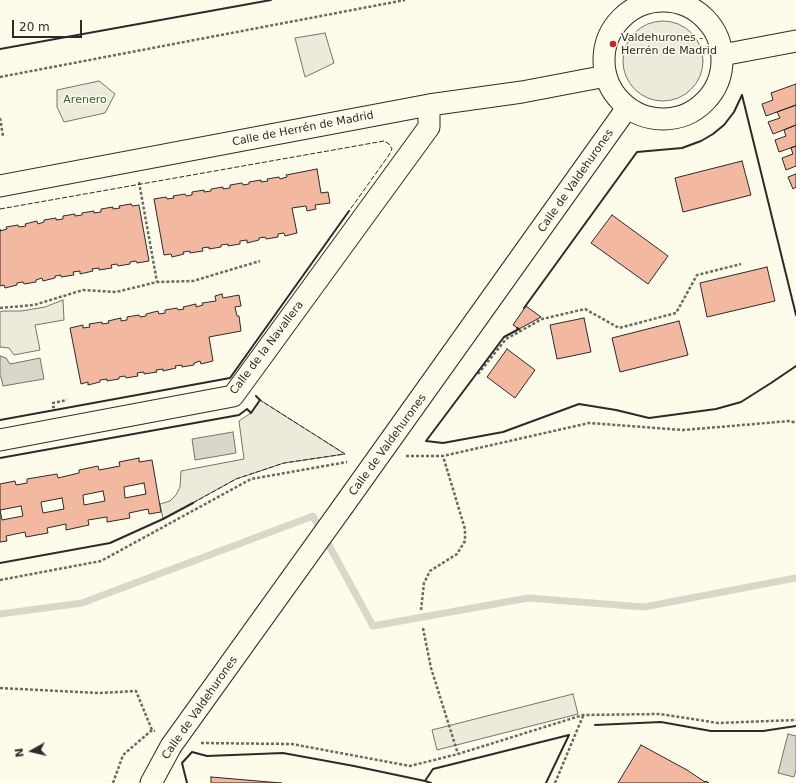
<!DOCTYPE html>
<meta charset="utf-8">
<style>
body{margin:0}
#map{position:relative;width:796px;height:783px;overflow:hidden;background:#fdfbea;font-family:"DejaVu Sans",sans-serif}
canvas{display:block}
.north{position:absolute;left:12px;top:731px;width:40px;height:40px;-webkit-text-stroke:3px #fdfbea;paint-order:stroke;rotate:262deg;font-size:11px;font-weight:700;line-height:16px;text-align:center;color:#2b2b2b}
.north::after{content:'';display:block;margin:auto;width:14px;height:18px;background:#2b2b2b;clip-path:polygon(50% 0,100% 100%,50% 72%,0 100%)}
.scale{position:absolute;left:12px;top:20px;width:70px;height:18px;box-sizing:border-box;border:2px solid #2b2b2b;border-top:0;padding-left:5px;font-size:12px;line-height:14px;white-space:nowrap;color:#2b2b2b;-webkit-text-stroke:3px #fdfbea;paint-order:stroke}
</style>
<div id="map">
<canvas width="796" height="783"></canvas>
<div class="north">N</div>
<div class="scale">20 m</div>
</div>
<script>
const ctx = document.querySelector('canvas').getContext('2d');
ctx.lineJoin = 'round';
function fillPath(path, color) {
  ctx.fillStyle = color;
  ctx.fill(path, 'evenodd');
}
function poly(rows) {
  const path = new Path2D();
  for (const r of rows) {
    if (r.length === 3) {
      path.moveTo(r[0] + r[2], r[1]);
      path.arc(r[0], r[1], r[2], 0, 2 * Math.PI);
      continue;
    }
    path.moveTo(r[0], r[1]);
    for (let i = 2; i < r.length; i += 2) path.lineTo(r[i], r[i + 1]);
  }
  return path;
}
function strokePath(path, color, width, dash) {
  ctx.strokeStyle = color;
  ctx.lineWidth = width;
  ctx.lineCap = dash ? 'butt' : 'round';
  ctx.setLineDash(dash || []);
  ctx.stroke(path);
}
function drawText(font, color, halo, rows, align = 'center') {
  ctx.font = font + ' "DejaVu Sans",sans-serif';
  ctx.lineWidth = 3;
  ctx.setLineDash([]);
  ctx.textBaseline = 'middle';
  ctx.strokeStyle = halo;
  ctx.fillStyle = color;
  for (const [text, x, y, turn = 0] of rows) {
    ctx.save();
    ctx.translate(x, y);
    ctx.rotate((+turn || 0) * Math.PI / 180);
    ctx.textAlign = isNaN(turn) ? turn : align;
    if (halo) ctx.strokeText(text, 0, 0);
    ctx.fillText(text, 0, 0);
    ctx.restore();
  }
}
const green = poly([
 [663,61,40],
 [325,33,334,63,305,77,295,38,325,33],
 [99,81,115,94,105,113,64,122,57,107,57,90,99,81],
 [63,300,64,320,35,325,40,350,14,355,9,348,0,347,0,312,3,311,21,311,45,307,63,300],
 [260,400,345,454,284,463,236,479,163,519,160,504,170,501,176,495,180,487,181,471,244,459,239,421,251,413,260,400],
 [573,694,578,714,437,750,432,730,573,694]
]);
fillPath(green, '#ecebdb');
strokePath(green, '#74746e', 1);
const water = poly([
 [0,356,6,358,10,364,40,358,44,379,3,386,1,377,0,377,0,356],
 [233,432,236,453,195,460,192,439,233,432],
 [788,734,796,736,796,770,794,777,778,773,788,734]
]);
fillPath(water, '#d8d7c9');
strokePath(water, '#74746e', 1);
strokePath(poly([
 [0,614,82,603,313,516,373,626,528,598,644,607,796,578]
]), '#d8d7c9', 7);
const building = poly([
 [796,84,796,105,766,116,762,104,773,100,771,93,796,84],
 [796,105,796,125,773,134,768,122,780,118,777,112,796,105],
 [796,125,796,146,779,152,775,140,786,136,784,130,796,125],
 [796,146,796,166,786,170,782,158,793,154,791,148,796,146],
 [742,161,751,195,683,212,675,178,742,161],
 [317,169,321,193,328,192,330,203,315,205,316,209,307,211,306,206,292,208,297,233,285,236,284,233,278,234,278,237,266,239,265,237,259,238,259,240,247,243,247,240,240,241,240,244,228,246,228,244,221,245,221,247,209,249,209,247,202,248,203,251,190,253,190,251,183,252,184,254,172,257,171,254,164,255,154,199,166,197,167,199,174,198,173,196,185,194,186,196,192,195,192,192,204,190,204,192,211,191,211,189,223,187,223,189,230,188,230,185,242,183,243,185,249,184,249,182,261,180,261,182,268,181,267,179,279,177,280,179,287,177,286,175,317,169],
 [796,174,796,187,793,189,788,177,796,174],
 [131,204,132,206,139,205,149,261,137,263,136,261,130,262,130,264,118,266,117,264,111,265,112,268,99,270,99,268,92,269,93,271,80,274,80,271,73,272,74,275,61,277,61,275,55,276,55,278,43,281,42,278,36,280,36,282,24,284,23,282,17,283,17,285,5,288,4,285,0,286,0,229,0,231,7,229,6,227,18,225,19,227,26,226,25,224,37,221,38,224,44,222,44,220,56,218,56,220,63,219,63,216,75,214,75,216,82,215,82,213,94,211,94,213,101,212,101,209,113,207,113,209,120,208,119,206,131,204],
 [612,215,668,256,648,284,591,243,612,215],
 [767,267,775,301,707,317,700,283,767,267],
 [222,294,223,298,239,295,241,306,235,307,237,316,239,316,241,331,209,337,213,361,201,364,200,361,194,363,194,365,182,367,182,365,175,366,176,368,163,371,163,369,156,370,157,372,144,374,144,372,137,373,138,376,126,378,125,376,119,377,119,379,107,381,107,379,100,380,100,382,88,385,88,382,81,384,70,328,83,325,83,328,90,327,89,324,102,322,102,324,109,323,108,321,121,318,121,321,127,320,127,317,139,315,140,317,146,316,146,314,158,311,159,314,165,313,165,310,177,308,178,310,184,309,183,307,196,304,196,307,203,305,202,303,216,301,215,296,222,294],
 [526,306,541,317,519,329,513,325,526,306],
 [584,318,591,352,557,359,550,325,584,318],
 [679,321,688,355,620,372,612,338,679,321],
 [507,349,535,370,515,398,487,377,507,349],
 [139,458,139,462,152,460,161,512,149,514,148,509,129,513,130,518,107,522,107,517,88,520,89,525,66,530,66,524,47,528,48,533,26,537,25,532,6,536,7,541,0,542,0,484,15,481,16,485,27,483,27,479,57,474,58,478,79,473,79,470,98,466,99,470,120,466,119,462,139,458],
 [144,483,146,494,125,498,124,487,144,483],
 [103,491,105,501,84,505,83,495,103,491],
 [62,498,64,509,43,513,41,502,62,498],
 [21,506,23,516,2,520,0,510,21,506],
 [641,745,687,770,705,782,706,781,709,783,618,783,641,745],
 [211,777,281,783,282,783,211,783,211,777]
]);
fillPath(building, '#f2b8a0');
strokePath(building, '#2b2b2b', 1);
const street = poly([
 [663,60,59],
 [722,55,796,41],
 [0,186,429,105,522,92,606,76],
 [0,440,233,396,429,127,429,105],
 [344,505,627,108],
 [151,783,171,746]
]);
strokePath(street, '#2b2b2b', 23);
strokePath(poly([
 [0,77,405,0],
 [0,118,3,136],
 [139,182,157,282],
 [0,308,34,305,83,290,116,292,157,282,193,281,260,261],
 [478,374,506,339,542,319,585,309,619,328,676,313,697,275,741,264],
 [55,407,53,407,53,403,67,400],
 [406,456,443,456,589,423,683,430,790,421,796,423],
 [0,580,101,561,251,479,347,462],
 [421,610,424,583,430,571,457,554,465,541,465,529,443,456],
 [423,628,431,668,458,754],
 [0,688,100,693,136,691,152,730],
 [201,743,292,744,410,766,458,754,583,715,660,714,718,723,796,720],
 [113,783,123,755,152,730,155,731],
 [555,783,583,716]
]), '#6a6964', 2.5, [3, 2]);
strokePath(street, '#fdfbea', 21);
const streetBridge = poly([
 [171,746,344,505]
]);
strokePath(streetBridge, '#2b2b2b', 23, []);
strokePath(streetBridge, '#fdfbea', 21);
strokePath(poly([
 [0,209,384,141,389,144,392,149,389,155,349,211],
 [193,503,236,479,284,463,345,454,260,400]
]), '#2b2b2b', 1, [5, 2]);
strokePath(poly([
 [0,49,271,0],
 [742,95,796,315],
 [524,308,637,152,682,148,701,141,713,134,724,125,734,112,742,95],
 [517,328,519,329,504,337,426,441,443,443,503,432,579,404,616,410,649,418,716,409,741,402,771,383,796,366],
 [0,420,230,378,349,211],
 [0,458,239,415,247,409,251,413,260,400,256,396],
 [0,563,110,543,163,519,193,503],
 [595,725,661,722,711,731,763,731,796,726],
 [425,781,431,783],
 [187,783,182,763,192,752,207,756,283,753,354,766,425,781,433,769,569,735,546,783]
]), '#2b2b2b', 2);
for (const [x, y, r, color] of [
 [613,44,4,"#c62828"]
]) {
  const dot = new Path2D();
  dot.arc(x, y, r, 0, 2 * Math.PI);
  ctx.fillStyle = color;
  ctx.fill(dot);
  strokePath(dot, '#fdfbea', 1.5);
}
drawText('11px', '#2b2b2b', '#fdfbea', [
 ["Valdehurones -",621,38],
 ["Herrén de Madrid",621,51]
], 'left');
drawText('11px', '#34623c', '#fdfbea', [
 ["Arenero",85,100]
]);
drawText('11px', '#2b2b2b', '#fdfbea', [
 ["Calle de Herrén de Madrid",303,129,-11],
 ["Calle de Valdehurones",576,181,-55],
 ["Calle de la Navallera",267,348,-53],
 ["Calle de Valdehurones",388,445,-54],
 ["Calle de Valdehurones",200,708,-55]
]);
</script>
